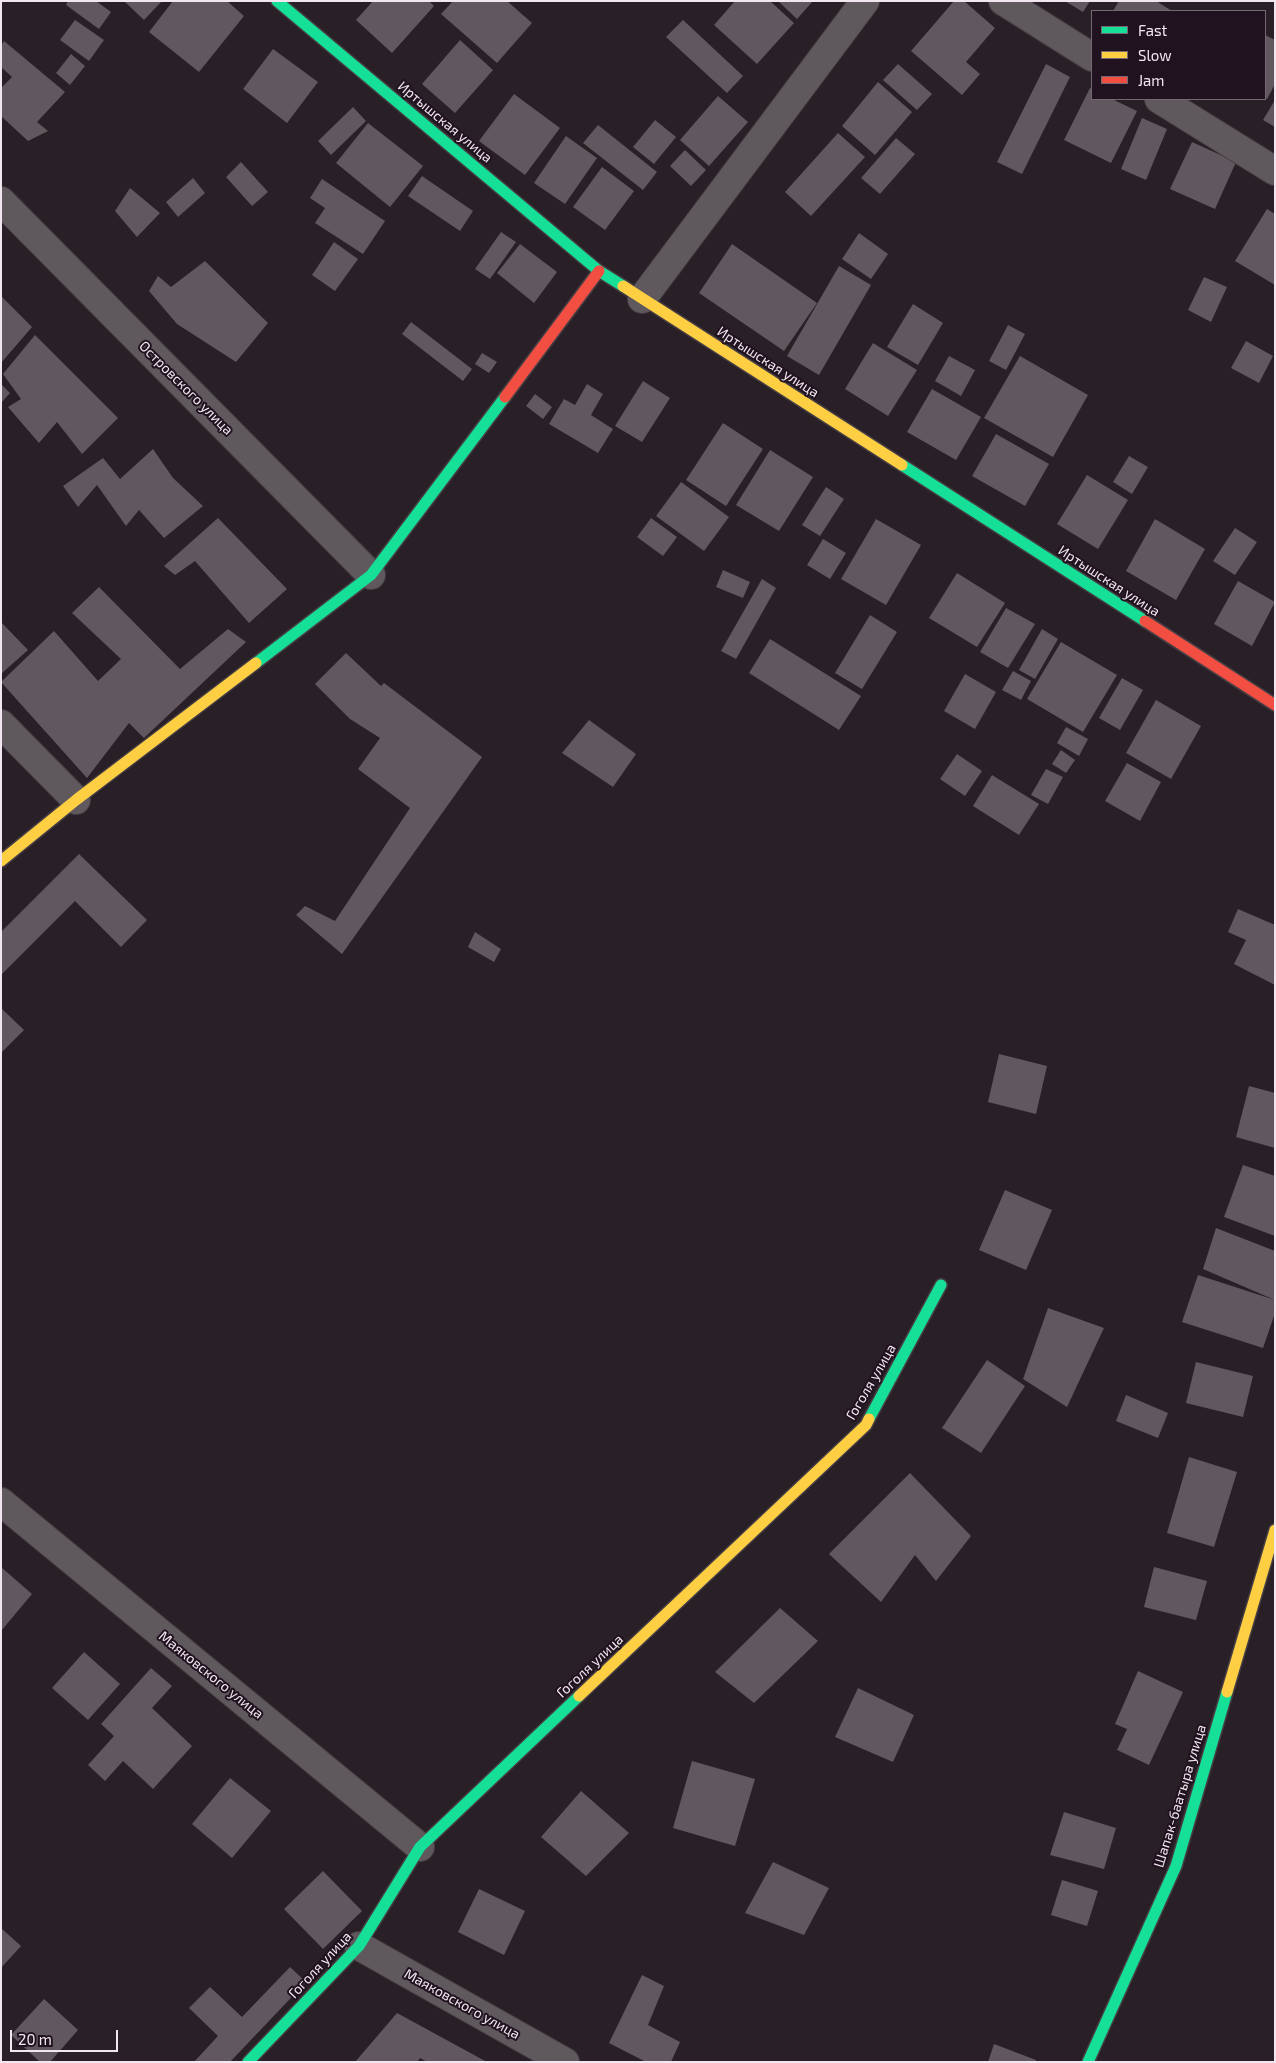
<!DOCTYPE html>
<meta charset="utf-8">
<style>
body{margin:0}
#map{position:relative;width:1276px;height:2063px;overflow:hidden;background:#282026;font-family:"Exo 2",sans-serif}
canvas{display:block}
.frame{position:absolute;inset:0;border:2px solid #f2e7f0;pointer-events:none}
.legend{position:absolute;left:1091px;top:10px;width:175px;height:90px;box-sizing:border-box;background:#21121f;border:1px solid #756773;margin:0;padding:6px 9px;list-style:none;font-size:15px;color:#f2e7f0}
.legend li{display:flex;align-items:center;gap:10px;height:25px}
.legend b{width:25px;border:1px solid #756773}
.scale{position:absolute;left:10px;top:2030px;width:108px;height:22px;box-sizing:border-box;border:2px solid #f2e7f0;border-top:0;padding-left:6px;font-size:15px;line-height:18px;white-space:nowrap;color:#f2e7f0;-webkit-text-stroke:4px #21121f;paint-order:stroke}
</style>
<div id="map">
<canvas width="1276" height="2063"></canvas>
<div class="frame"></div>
<ul class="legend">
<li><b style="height:6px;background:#16e098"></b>Fast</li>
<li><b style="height:6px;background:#ffcf43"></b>Slow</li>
<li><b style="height:6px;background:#f24e42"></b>Jam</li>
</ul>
<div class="scale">20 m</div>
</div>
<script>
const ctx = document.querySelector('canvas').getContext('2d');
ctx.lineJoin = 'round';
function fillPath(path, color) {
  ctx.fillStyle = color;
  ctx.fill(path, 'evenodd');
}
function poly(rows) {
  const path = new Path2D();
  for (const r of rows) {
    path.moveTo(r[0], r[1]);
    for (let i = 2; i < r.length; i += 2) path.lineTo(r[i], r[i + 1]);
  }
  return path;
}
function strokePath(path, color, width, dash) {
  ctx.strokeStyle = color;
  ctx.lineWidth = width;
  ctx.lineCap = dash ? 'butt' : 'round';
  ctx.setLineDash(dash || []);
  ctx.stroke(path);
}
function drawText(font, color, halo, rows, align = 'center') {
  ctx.font = font + ' "Exo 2",sans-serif';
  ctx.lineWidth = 4;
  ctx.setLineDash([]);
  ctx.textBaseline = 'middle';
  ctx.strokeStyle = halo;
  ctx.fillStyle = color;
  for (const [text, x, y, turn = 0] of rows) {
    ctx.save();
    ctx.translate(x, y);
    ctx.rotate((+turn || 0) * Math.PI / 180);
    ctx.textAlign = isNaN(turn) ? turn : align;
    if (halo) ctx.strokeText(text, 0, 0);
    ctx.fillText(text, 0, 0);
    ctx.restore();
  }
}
fillPath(poly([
 [68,1,96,1,111,12,99,29,66,5],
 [124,1,162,1,144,20],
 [173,1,227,1,244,16,199,72,149,32],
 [373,1,429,1,434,6,392,53,356,20],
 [453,1,507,1,532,23,497,63,441,14],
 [735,1,770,1,794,23,757,64,714,25],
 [778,1,813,1,797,19],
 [954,1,964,1,995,28,966,62,980,74,962,95,911,51],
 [1065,1,1090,1,1083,12],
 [1119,1,1156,1,1172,11,1113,11],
 [75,20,104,40,89,61,60,40],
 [683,20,743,76,727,93,666,37],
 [1265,35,1275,40,1275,84,1267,99,1265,98],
 [460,40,493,70,455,113,422,84],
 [4,41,65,92,37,122,48,131,28,141,1,116,1,88,12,77,1,67,1,46],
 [273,49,318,82,287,123,243,89],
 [71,54,85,66,70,85,56,73],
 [898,64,932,94,917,110,883,80],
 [1046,64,1070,77,1022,174,997,162],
 [878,82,912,112,875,155,842,126],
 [1090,88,1092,89,1092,99,1112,99,1137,111,1111,163,1064,140],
 [514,94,560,128,525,175,479,141],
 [718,96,748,122,709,166,680,140],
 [1275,100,1275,127,1263,120],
 [353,107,366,121,331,155,318,141],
 [1142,118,1167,129,1146,180,1121,169],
 [655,120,676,137,654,164,633,147],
 [368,123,423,166,390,207,336,163],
 [598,125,657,172,643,190,583,143],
 [838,133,865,157,811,216,785,192],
 [566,136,597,158,565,204,534,183],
 [896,138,915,154,880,194,861,178],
 [1192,142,1236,162,1215,209,1170,189],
 [685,150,706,170,691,186,670,166],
 [241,162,268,192,252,206,226,177],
 [602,167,634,191,605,230,573,207],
 [422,176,473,211,460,231,408,196],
 [193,178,205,193,178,217,166,202],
 [322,179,385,221,363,254,315,223,325,208,310,198],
 [130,188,160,213,137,237,115,211],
 [1267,209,1275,214,1275,285,1235,261],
 [501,232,516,242,490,279,475,269],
 [859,233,888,254,871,279,842,259],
 [334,242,358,259,335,291,312,275],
 [520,244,557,272,534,303,497,273],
 [732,244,817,303,784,351,699,293],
 [205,261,268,323,236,362,177,324,149,291,158,276,171,287],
 [839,266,871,285,819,375,787,356],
 [1204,277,1227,287,1211,322,1188,310],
 [1,296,32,327,1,363],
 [913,304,943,323,918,365,887,347],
 [411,322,472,369,463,381,402,334],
 [1008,325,1025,334,1006,370,989,361],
 [35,335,118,418,82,454,57,422,39,443,8,407,21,399,3,374],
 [1246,341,1273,356,1259,383,1231,368],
 [873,343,917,370,888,416,845,389],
 [482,353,497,362,489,373,475,364],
 [949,356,975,370,961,396,935,381],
 [1020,356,1088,395,1053,457,984,418],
 [643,381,670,398,642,442,615,426],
 [1,384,10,393,1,403],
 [587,384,603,394,591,415,613,429,598,453,549,424,564,399,575,405],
 [932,389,981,417,956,460,907,432],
 [535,394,552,407,543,419,526,406],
 [723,423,763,449,726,506,686,480],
 [996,434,1049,464,1025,506,972,476],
 [153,449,173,478,203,506,164,538,139,510,126,526,97,485,78,507,63,486,103,458,120,479],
 [770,450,813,477,779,531,736,505],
 [1129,456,1148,467,1132,494,1113,482],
 [1087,475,1128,500,1098,549,1057,524],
 [681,482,729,517,704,551,656,516],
 [826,487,844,499,820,536,802,525],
 [218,518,287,589,249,623,195,561,175,575,164,566],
 [651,518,677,537,663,556,637,537],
 [876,519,921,545,886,605,841,579],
 [1155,519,1205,549,1176,600,1126,571],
 [1235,528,1257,542,1235,575,1213,561],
 [823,539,846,553,830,579,807,565],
 [723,570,750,582,743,598,716,587],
 [957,573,1005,603,977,647,929,618],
 [762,579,776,588,736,659,721,651],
 [1238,581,1275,602,1252,646,1214,624],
 [99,587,180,669,228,629,246,642,144,738,129,723,87,778,1,682,54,631,98,681,121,659,72,613],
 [1006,608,1035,624,1008,668,980,652],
 [870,615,897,632,862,689,835,673],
 [1,622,28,650,1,674],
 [1042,629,1058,639,1035,679,1019,670],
 [770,639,861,696,839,730,749,673],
 [1061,642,1117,675,1083,732,1027,699],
 [346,653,381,686,384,683,482,757,342,954,296,915,305,906,335,921,410,808,358,769,380,738,350,719,315,684],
 [1013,671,1031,681,1021,700,1002,690],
 [965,674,996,692,975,729,944,711],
 [1122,678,1143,690,1120,730,1099,718],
 [1156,700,1201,726,1171,779,1126,753],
 [589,720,636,754,613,787,562,753],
 [1066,727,1088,739,1079,756,1057,743],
 [1061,750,1075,760,1066,773,1052,764],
 [957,754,982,771,965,796,940,779],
 [1127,763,1161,782,1140,821,1105,801],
 [1046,769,1063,777,1048,804,1031,795],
 [992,775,1039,804,1019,835,973,806],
 [79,854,147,920,121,947,75,901,1,975,1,932],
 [1238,909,1275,925,1275,985,1234,964,1246,940,1228,932],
 [475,932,501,949,494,962,468,947],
 [1,1008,24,1030,1,1053],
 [999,1054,1047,1066,1036,1114,988,1102],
 [1249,1086,1275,1093,1275,1148,1236,1137],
 [1243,1165,1275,1176,1275,1236,1224,1217],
 [1005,1190,1052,1210,1026,1270,979,1250],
 [1216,1228,1275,1251,1275,1300,1203,1269],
 [1198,1275,1275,1300,1275,1313,1263,1348,1182,1322],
 [1048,1308,1104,1328,1067,1407,1023,1379],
 [987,1360,1025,1386,981,1453,942,1428],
 [1196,1362,1253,1376,1243,1417,1186,1403],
 [1126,1395,1168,1413,1158,1438,1116,1421],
 [1189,1457,1237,1472,1214,1547,1167,1533],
 [910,1473,971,1536,936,1581,915,1555,881,1602,829,1554],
 [1,1567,32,1594,1,1631],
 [1154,1567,1207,1581,1196,1620,1144,1607],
 [780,1608,818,1641,754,1703,715,1672],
 [84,1652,120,1684,88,1720,52,1688],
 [151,1668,172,1686,152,1708,192,1746,153,1789,123,1761,105,1781,88,1765,114,1736,101,1724],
 [1138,1671,1183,1692,1149,1765,1117,1750,1127,1729,1115,1724],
 [858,1688,914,1715,893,1762,835,1737],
 [692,1761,755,1779,735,1846,673,1828],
 [230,1778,271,1811,232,1858,192,1824],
 [581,1791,629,1833,586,1876,541,1837],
 [1064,1812,1116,1828,1104,1869,1050,1855],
 [773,1862,829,1888,804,1935,745,1913],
 [323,1871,362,1911,323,1949,284,1909],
 [1062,1880,1098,1891,1087,1926,1051,1915],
 [479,1889,525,1911,504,1955,458,1932],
 [1,1928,21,1946,1,1968],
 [290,1967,306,1982,230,2062,194,2062,218,2036,189,2008,210,1987,242,2017],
 [642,1975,664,1986,648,2025,680,2042,671,2062,646,2062,609,2043],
 [44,1999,78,2030,50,2062,40,2062,11,2035],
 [397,2013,487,2062,427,2062,420,2058,417,2062,355,2062],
 [994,2044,1036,2060,1035,2062,988,2062]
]), '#60585e');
const street = poly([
 [1003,1,1092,57],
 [1159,99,1275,171],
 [1,201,371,575],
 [642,299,865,1],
 [1,724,76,800],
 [1,1502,420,1847],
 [359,1946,565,2062]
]);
const fast = poly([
 [277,1,599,271,623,286],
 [902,465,1145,621],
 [256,663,371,575,505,397],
 [869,1419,941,1285],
 [248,2062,359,1946,420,1847,579,1696],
 [1088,2062,1176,1866,1227,1692]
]);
const slow = poly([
 [623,286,902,465],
 [1,861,76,800,256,663],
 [1227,1692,1275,1530],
 [579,1696,866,1425,869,1419]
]);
const jam = poly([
 [505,397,599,271],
 [1145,621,1275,705]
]);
strokePath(street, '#453e44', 30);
strokePath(fast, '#453e44', 14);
strokePath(slow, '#453e44', 14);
strokePath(jam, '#453e44', 14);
strokePath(street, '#5f595e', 28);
strokePath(fast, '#16e098', 11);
strokePath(slow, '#ffcf43', 11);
strokePath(jam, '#f24e42', 11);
drawText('14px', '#f2e7f0', '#21121f', [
 ["Иртышская улица",445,122,40],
 ["Иртышская улица",768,362,33],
 ["Островского улица",186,388,45],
 ["Иртышская улица",1109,581,33],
 ["Гоголя улица",871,1382,-60],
 ["Гоголя улица",590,1666,-43],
 ["Маяковского улица",211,1675,39],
 ["Шапак-баатыра улица",1180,1796,-73],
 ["Гоголя улица",320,1965,-47],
 ["Маяковского улица",462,2004,29]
]);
</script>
